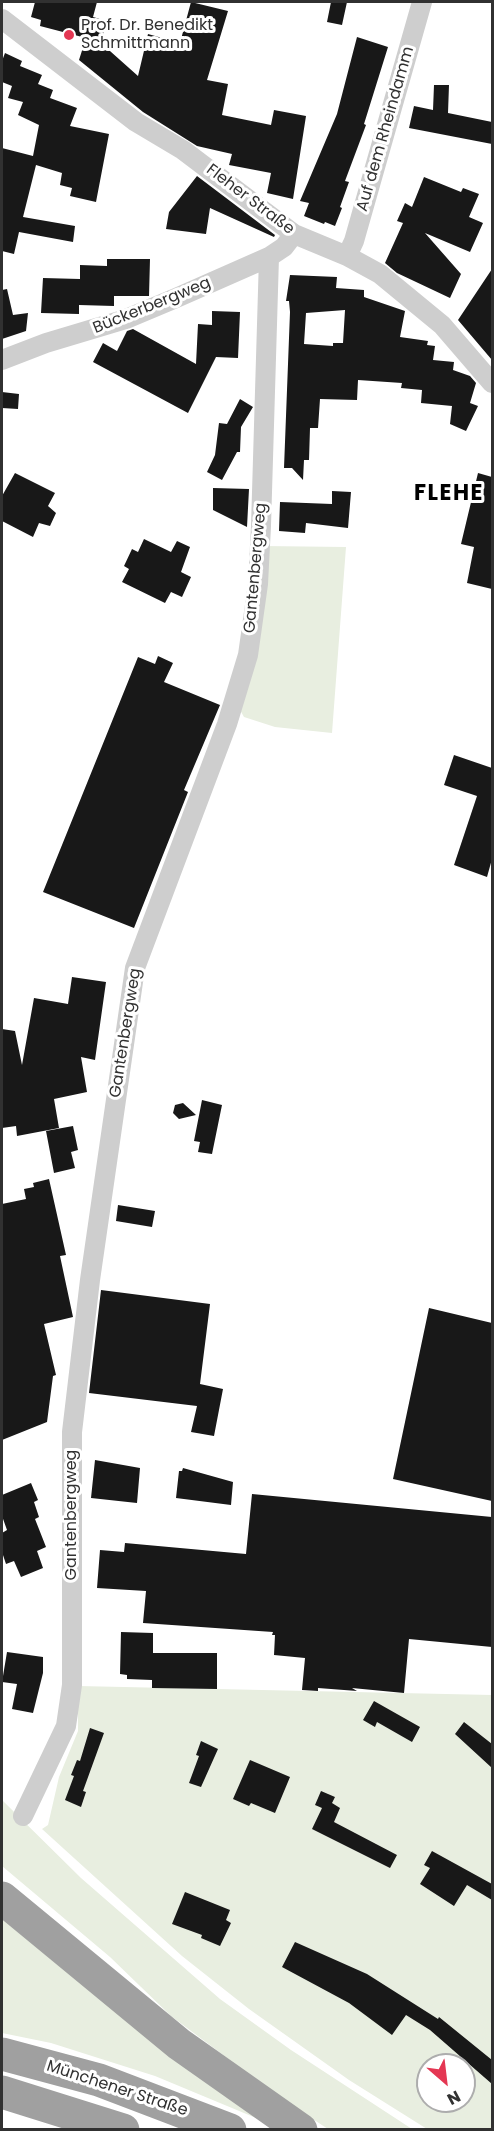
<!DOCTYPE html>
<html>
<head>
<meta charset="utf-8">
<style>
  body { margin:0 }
  #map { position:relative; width:494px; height:2131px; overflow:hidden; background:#fff; font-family:Poppins,sans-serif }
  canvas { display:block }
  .frame { position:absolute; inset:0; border:3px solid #313131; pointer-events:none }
  .north { position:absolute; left:416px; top:2053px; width:60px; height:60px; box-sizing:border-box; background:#fff; border:2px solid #adadad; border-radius:50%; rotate:152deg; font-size:16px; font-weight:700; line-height:24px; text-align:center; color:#313131 }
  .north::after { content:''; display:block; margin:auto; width:21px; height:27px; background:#e43753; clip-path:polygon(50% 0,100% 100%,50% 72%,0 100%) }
</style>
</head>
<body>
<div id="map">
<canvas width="494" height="2131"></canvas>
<div class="frame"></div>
<div class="north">N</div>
</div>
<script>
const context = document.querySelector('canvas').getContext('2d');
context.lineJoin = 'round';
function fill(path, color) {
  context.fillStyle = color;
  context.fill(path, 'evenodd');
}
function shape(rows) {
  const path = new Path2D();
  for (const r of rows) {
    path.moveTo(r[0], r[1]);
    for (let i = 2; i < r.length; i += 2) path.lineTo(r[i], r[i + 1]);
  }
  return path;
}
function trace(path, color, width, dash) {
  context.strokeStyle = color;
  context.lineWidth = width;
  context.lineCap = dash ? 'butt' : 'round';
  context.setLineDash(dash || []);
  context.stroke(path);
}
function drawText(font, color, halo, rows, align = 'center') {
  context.font = font + ' Poppins,sans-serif';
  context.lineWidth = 6;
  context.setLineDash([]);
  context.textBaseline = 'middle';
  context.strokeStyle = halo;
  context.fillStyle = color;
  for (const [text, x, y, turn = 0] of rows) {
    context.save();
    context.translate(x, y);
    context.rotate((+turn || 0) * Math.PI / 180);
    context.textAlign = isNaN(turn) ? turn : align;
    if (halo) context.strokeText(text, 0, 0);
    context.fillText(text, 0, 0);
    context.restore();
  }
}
fill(shape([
  [263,546,346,547,332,733,275,727,244,717,240,710],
  [78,1686,492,1695,492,2129,427,2129,349,2080,249,2009,182,1956,42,1829,48,1825,59,1777,78,1731],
  [428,2065,464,2065,464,2101,428,2101],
  [2,1800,81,1878,220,1999,291,2050,412,2129,328,2129,282,2099,171,2016,110,1957,2,1866],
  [2,1918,256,2118,155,2076,51,2043,2,2033]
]), '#e8eee0');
fill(shape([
  [35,2,97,2,93,17,107,21,101,43,138,76,148,34,180,43,191,2,228,11,207,80,228,84,222,115,271,125,274,110,306,116,293,199,267,193,271,173,229,165,232,154,197,146,143,112,79,60,86,38,40,26,41,20,31,17],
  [331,2,347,2,342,25,327,22],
  [357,37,388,47,364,124,366,125,345,181,349,182,340,207,342,208,335,226,325,222,324,224,304,216,309,203,300,201,337,114],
  [5,53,22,61,20,66,42,75,38,84,53,90,50,98,77,108,70,126,109,134,96,202,70,196,72,188,60,185,62,173,36,165,23,217,75,226,73,242,19,232,14,254,2,251,2,148,33,156,39,125,18,115,23,102,8,98,12,86,2,82,2,61],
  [434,85,449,85,448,113,492,122,492,144,409,128,414,106,433,110],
  [197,176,275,235,274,237,210,208,206,234,166,229,169,212],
  [424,177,461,192,463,188,479,194,469,217,483,223,470,252,425,233,461,274,450,298,397,273,385,263,403,223,397,221,405,203,412,207],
  [107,259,150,259,149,296,114,296,114,306,79,305,79,314,41,313,43,278,80,279,80,265,107,266],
  [492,269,492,360,458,320],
  [290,275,337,277,336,288,364,290,364,297,405,311,400,337,428,341,427,345,435,346,433,360,454,362,453,370,470,376,476,383,470,403,478,406,466,431,450,424,452,406,421,403,422,390,401,388,402,383,358,380,357,400,320,399,318,428,310,428,309,460,304,460,303,480,292,468,284,468,290,312,289,301,286,301],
  [345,310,343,343,333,343,333,346,304,344,306,313],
  [7,289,13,315,28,313,26,331,2,339,2,290],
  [212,311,240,312,238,358,216,357,188,413,93,362,103,343,117,351,127,331,133,329,196,364,198,324,212,325],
  [2,392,19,394,18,409,2,408],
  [240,399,253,407,241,427,240,452,237,452,222,480,207,472,215,455,219,423,227,424],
  [15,473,55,493,48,506,56,513,50,526,39,523,33,537,2,521,2,496],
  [478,473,492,477,492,589,467,583,474,547,461,544],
  [213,488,249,489,247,527,213,510],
  [332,491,351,492,348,528,306,523,305,533,279,531,280,502,332,504],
  [144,539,171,552,177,541,190,547,181,572,191,577,182,597,171,592,165,603,122,582,129,569,124,566,132,549,138,552],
  [158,656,173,663,164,682,220,705,184,790,188,792,134,928,43,892,138,657,155,664],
  [454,755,492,768,492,859,487,877,454,865,477,796,444,785],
  [72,977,106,982,95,1060,81,1057,87,1092,54,1099,59,1128,17,1136,16,1126,2,1128,2,1029,15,1031,22,1065,34,998,68,1004],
  [202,1100,222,1105,212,1154,198,1152,200,1142,194,1141],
  [183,1103,196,1115,179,1119,173,1113,175,1105],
  [73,1126,78,1150,71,1152,75,1168,54,1173,46,1131],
  [49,1179,66,1255,60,1256,73,1317,44,1324,56,1375,53,1376,47,1422,2,1440,2,1204,26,1199,24,1189,34,1187,33,1183],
  [118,1205,155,1211,152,1227,116,1221],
  [101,1290,210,1304,200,1384,223,1389,214,1436,191,1432,197,1406,89,1393],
  [429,1308,492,1323,492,1501,393,1479],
  [95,1460,140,1468,137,1503,91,1498],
  [183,1468,233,1482,231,1505,176,1498,179,1471,182,1471],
  [31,1483,38,1500,34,1502,39,1517,35,1519,46,1547,37,1551,43,1568,21,1577,14,1561,6,1564,2,1552,2,1533,7,1530,2,1516,2,1495],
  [252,1494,492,1517,492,1647,409,1639,404,1693,352,1688,357,1691,318,1688,318,1691,302,1690,305,1658,274,1655,275,1635,272,1635,273,1632,143,1623,146,1591,97,1588,100,1550,124,1552,125,1543,246,1554],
  [121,1632,153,1633,153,1653,217,1653,217,1689,152,1688,152,1680,127,1679,127,1675,120,1674],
  [7,1652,43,1657,43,1673,33,1713,12,1709,17,1684,2,1682],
  [374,1701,420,1727,412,1742,377,1722,375,1727,363,1720],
  [464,1722,492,1744,492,1768,455,1734],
  [90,1728,104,1733,83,1791,86,1792,81,1807,65,1800,74,1776,71,1775,77,1760,80,1761],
  [201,1741,218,1749,201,1787,189,1783,199,1756,196,1755],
  [250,1760,290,1777,275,1813,251,1803,249,1806,233,1799],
  [321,1791,335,1797,332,1803,340,1808,334,1822,397,1855,390,1868,312,1829,322,1808,315,1805],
  [432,1851,492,1884,492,1900,467,1885,454,1906,420,1884,430,1868,424,1865],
  [185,1892,230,1910,226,1920,231,1923,220,1946,201,1938,202,1935,172,1924],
  [295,1942,367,1974,438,2019,439,2017,492,2060,492,2084,430,2030,406,2015,392,2035,349,2003,282,1967]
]), '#181818');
trace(shape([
  [2,19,136,122,183,150,294,234,347,256,380,274,442,325,492,383],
  [347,256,354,241,422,2],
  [2,360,46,343,126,319,176,298,269,257,284,247,294,234],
  [23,1816,66,1726,72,1685,72,1432,90,1280,135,968,227,724,248,655,258,584,261,526,269,257]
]), '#cecece', 20);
trace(shape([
  [2,1898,179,2044,301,2130],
  [2,2054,99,2080,230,2130],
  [2,2092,123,2130]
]), '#a0a0a0', 33);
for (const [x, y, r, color] of [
  [69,35,6,"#e43753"]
]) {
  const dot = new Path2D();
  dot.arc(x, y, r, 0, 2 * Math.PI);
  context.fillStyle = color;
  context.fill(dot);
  trace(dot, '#fff', 2);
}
drawText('16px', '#313131', '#fff', [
  ["Prof. Dr. Benedikt",81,26],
  ["Schmittmann",81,44]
], 'left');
drawText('16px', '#313131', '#fff', [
  ["Auf dem Rheindamm",386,129,-74],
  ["Fleher Straße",250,200,37],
  ["Bückerbergweg",152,306,-22],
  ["Gantenbergweg",256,568,-85],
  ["Gantenbergweg",126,1033,-81],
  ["Gantenbergweg",72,1515,-90],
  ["Münchener Straße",117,2089,18]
]);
context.letterSpacing = '1.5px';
drawText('bold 22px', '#000', '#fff', [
  ["FLEHE",449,494]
]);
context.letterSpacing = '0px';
</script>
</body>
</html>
